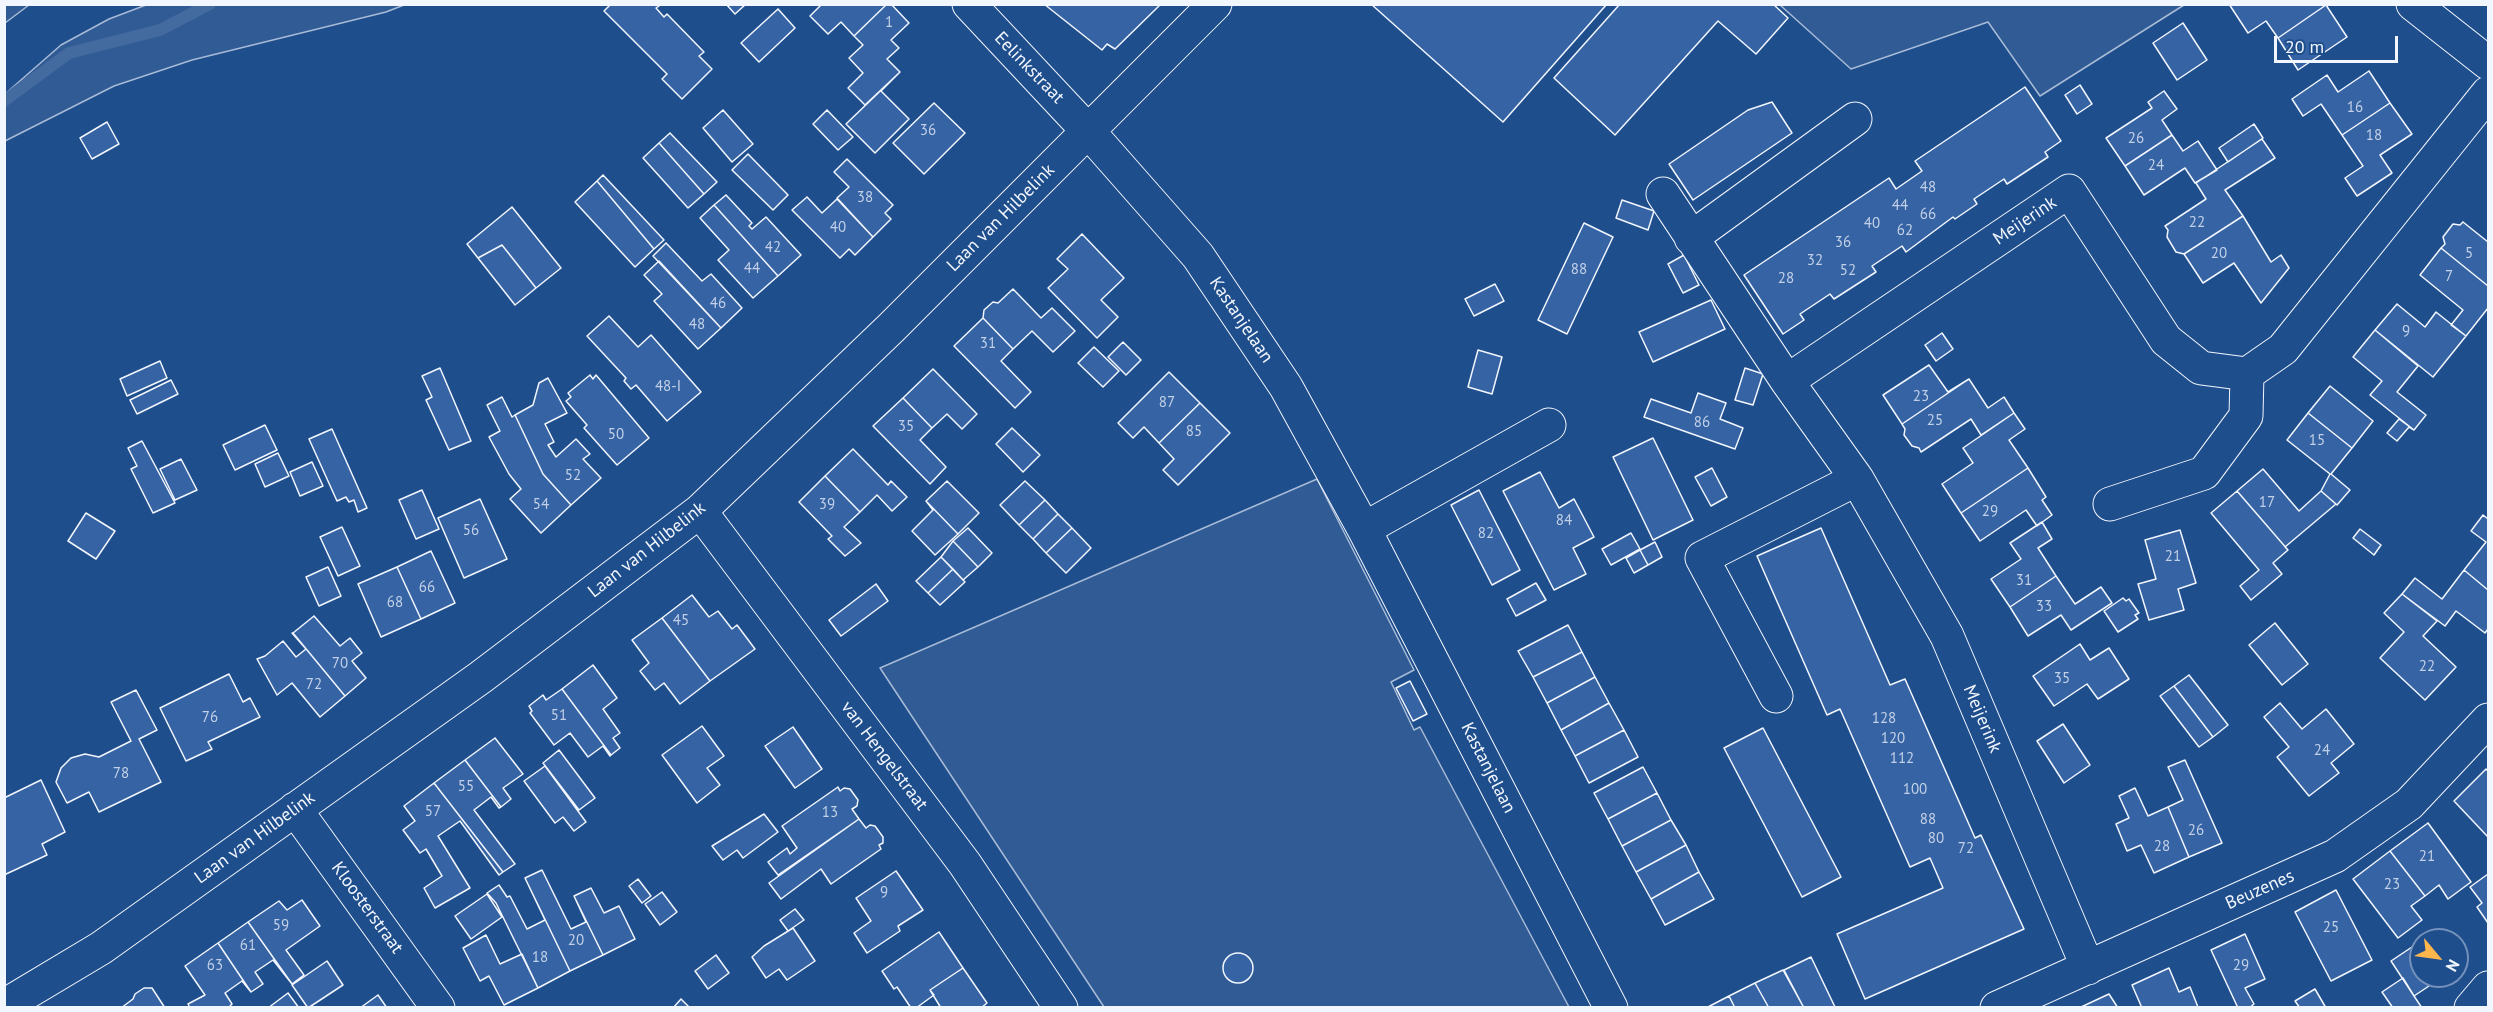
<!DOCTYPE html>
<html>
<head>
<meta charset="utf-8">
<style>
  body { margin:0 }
  #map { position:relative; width:2493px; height:1012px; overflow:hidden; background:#1f4e8c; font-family:"PT Sans",sans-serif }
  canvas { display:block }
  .frame { position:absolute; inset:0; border:6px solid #f2f6ff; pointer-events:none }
  .north { position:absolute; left:2409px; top:928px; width:60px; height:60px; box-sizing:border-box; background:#1f4e8c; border:2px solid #7391ba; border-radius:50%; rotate:119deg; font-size:16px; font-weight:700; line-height:24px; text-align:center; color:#f2f6ff }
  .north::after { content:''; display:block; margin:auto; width:21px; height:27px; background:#ffb74d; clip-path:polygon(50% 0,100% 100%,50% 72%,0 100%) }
  .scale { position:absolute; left:2274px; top:36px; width:124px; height:27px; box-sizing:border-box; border:3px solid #f2f6ff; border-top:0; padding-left:8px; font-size:18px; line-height:21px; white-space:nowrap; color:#f2f6ff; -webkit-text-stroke:4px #1f4e8c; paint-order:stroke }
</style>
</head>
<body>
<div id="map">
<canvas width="2493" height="1012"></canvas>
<div class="frame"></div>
<div class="north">N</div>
<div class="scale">20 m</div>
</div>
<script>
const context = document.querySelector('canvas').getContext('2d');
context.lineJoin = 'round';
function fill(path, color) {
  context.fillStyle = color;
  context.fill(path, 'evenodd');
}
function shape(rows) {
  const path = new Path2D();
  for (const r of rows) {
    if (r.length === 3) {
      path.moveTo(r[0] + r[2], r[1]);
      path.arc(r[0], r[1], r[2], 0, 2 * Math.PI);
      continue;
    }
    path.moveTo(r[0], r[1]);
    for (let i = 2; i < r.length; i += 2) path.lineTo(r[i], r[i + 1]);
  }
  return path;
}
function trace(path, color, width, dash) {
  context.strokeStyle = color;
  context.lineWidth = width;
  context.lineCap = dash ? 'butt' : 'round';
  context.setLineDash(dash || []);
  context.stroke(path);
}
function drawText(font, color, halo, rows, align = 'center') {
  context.font = font + ' "PT Sans",sans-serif';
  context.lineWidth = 4.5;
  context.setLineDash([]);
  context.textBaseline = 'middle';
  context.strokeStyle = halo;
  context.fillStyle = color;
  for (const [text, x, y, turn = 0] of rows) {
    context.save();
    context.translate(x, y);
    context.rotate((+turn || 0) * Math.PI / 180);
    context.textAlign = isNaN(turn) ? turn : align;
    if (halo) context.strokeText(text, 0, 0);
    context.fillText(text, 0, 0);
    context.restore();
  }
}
const built = shape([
  [5,4,29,4,29,5,5,23,5,4],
  [146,5,146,4,404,5,386,12,192,60,114,86,5,141,5,94,61,45,109,19,146,5],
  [1780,5,2184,5,2040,96,1988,22,1851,69,1780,5],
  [1317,479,1414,670,1391,682,1414,730,1420,727,1569,1007,1104,1007,880,668,1317,479]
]);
fill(built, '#305b95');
trace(built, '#a8bbd7', 1.5);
trace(shape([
  [4,101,69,53,160,30,210,4]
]), '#446ba0', 12);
const building = shape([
  [611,4,658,4,659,6,656,8,664,17,667,14,704,52,699,56,712,69,682,99,662,79,667,74,604,11,611,4],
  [726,4,746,4,735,14,726,4],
  [822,4,887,4,854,36,841,22,828,34,810,16,822,4],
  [887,4,891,4,909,23,891,40,899,48,887,59,900,72,865,105,848,88,863,73,849,58,863,45,854,36,887,4],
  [1044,4,1161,4,1115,49,1107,44,1102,50,1044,4],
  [1371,4,1607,4,1503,122,1371,4],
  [1620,4,1773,4,1788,18,1756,54,1718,21,1615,135,1554,78,1620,4],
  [2229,4,2325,4,2326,5,2278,38,2266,21,2248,33,2229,4],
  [2326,5,2347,37,2298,70,2278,38,2326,5],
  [778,9,795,28,759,62,741,43,778,9],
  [2183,23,2207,60,2177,80,2153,43,2183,23],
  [2369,71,2390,103,2342,135,2321,104,2303,116,2292,99,2327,75,2338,92,2369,71],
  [900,72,881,91,909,119,875,153,846,124,900,72],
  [2080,85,2092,104,2077,114,2065,95,2080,85],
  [2025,87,2061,141,2045,152,2048,157,2007,184,2004,179,1974,199,1977,204,1955,219,1953,217,1906,252,1902,246,1872,266,1876,272,1834,299,1830,294,1800,314,1804,320,1783,334,1744,275,1889,178,1896,189,1922,171,1915,161,2025,87],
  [2164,91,2177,109,2162,120,2172,135,2125,166,2106,138,2152,108,2148,102,2164,91],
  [1772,102,1792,133,1693,200,1669,164,1748,110,1772,102],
  [934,103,965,133,924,174,893,143,934,103],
  [2390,103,2412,134,2380,155,2392,173,2357,196,2345,178,2363,166,2342,135,2390,103],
  [723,110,753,144,732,162,703,128,723,110],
  [827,110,853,137,838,150,813,124,827,110],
  [107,122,119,144,92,159,80,138,107,122],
  [2254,124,2263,138,2228,162,2219,148,2254,124],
  [670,133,717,182,704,194,659,143,670,133],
  [2172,135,2183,151,2198,141,2217,170,2195,183,2185,168,2144,195,2125,166,2172,135],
  [2262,139,2275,158,2225,190,2243,216,2184,254,2176,252,2167,237,2168,230,2165,226,2206,199,2196,183,2262,139],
  [659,143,704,194,688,208,643,158,659,143],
  [748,154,788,195,773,210,732,170,748,154],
  [847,159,893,205,885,213,891,219,873,237,837,198,849,187,834,172,847,159],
  [603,175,664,240,654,249,597,181,603,175],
  [597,181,654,249,635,267,575,202,597,181],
  [726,195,752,223,749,226,752,229,766,217,801,255,778,276,714,205,726,195],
  [807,197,822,213,837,199,873,237,855,255,849,249,840,258,792,210,807,197],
  [1622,200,1654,211,1648,230,1616,218,1622,200],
  [714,205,778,276,753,298,718,260,729,250,700,218,714,205],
  [512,207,561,268,536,288,502,245,478,258,467,244,512,207],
  [2243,216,2271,262,2281,255,2289,268,2261,303,2234,263,2203,283,2184,254,2243,216],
  [2463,222,2488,242,2488,286,2441,248,2445,244,2443,237,2453,224,2460,225,2463,222],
  [1584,223,1613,237,1567,334,1538,320,1584,223],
  [1082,234,1124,278,1101,300,1118,317,1097,338,1048,288,1068,269,1057,259,1082,234],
  [666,243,702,281,711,274,742,308,721,328,653,256,666,243],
  [502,245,536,288,515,305,478,258,502,245],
  [2441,248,2488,286,2488,308,2466,336,2451,325,2463,310,2420,275,2441,248],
  [1684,255,1699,285,1683,293,1668,264,1684,255],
  [659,261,721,328,698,349,654,301,662,294,644,275,659,261],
  [1495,284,1504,301,1474,316,1465,299,1495,284],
  [1013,289,1041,318,1052,308,1075,331,1053,352,1032,331,1013,349,983,318,984,310,993,302,998,303,1013,289],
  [1711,300,1725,329,1653,362,1639,332,1711,300],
  [2397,304,2425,327,2436,312,2466,336,2433,377,2375,330,2397,304],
  [609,316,638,347,651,335,701,392,667,421,636,385,631,389,624,381,626,378,587,336,609,316],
  [983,318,1013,349,1001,361,1031,392,1015,408,954,346,983,318],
  [2375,330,2418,366,2397,392,2426,415,2414,430,2370,395,2382,381,2353,357,2375,330],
  [1942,333,1953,349,1936,361,1925,345,1942,333],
  [1123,342,1141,360,1126,375,1108,357,1123,342],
  [1094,347,1119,371,1103,387,1078,363,1094,347],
  [1478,350,1502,357,1492,394,1468,387,1478,350],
  [160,361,167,378,127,396,120,379,160,361],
  [1929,365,1948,392,1969,379,1902,424,1883,395,1929,365],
  [440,368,471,441,449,450,426,400,432,397,422,376,440,368],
  [1745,368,1763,374,1753,405,1735,400,1745,368],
  [933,369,977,414,962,429,947,414,932,428,903,398,933,369],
  [1169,372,1200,403,1159,443,1144,427,1133,438,1118,423,1169,372],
  [590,375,593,379,596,375,649,438,617,465,584,428,587,425,566,401,571,397,568,393,590,375],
  [548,378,567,413,545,424,554,442,548,445,556,457,576,439,590,454,583,459,601,478,571,505,543,474,515,415,533,405,539,383,548,378],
  [1969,379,1988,408,2004,397,2014,413,1981,435,1971,419,1921,452,1919,448,1912,446,1904,435,1905,429,1902,424,1969,379],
  [171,380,178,394,137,414,130,400,171,380],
  [2330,386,2373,421,2352,448,2308,413,2330,386],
  [1698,393,1726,403,1720,419,1743,428,1735,449,1644,417,1651,399,1691,413,1698,393],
  [502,397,512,417,515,415,543,474,571,505,541,533,510,499,521,489,509,474,489,437,500,431,487,405,502,397],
  [903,398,932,428,920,440,946,467,930,484,873,426,903,398],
  [1200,403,1230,433,1178,485,1163,470,1174,459,1159,443,1200,403],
  [2014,413,2025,429,2009,440,2028,468,1961,513,1942,484,1973,463,1963,448,2014,413],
  [2308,413,2352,448,2331,474,2350,490,2337,505,2321,491,2330,474,2287,440,2308,413],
  [2399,419,2414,430,2409,427,2397,441,2387,433,2399,419],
  [265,425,277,450,235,470,223,445,265,425],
  [1012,428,1040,455,1023,472,996,444,1012,428],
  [332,429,367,508,358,512,354,500,349,502,346,497,337,501,309,439,332,429],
  [1653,438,1693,520,1653,540,1613,457,1653,438],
  [142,441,175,503,153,513,131,469,137,466,128,448,142,441],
  [853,449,888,485,891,481,907,497,892,511,877,495,860,512,825,476,853,449],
  [278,453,289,476,265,487,255,464,278,453],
  [181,459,197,490,175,500,160,469,181,459],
  [312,462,323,486,300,496,290,472,312,462],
  [1712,468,1727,497,1711,506,1695,477,1712,468],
  [2028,468,2046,497,2042,500,2052,515,2037,526,2026,510,1980,541,1961,513,2028,468],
  [2263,469,2299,511,2321,491,2336,504,2285,547,2288,550,2237,491,2263,469],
  [1540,472,1559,508,1574,499,1594,537,1573,548,1586,574,1554,590,1503,491,1540,472],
  [825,476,860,512,844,527,861,543,845,556,828,539,832,536,799,502,825,476],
  [947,481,979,513,958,534,926,501,947,481],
  [1025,481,1045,500,1019,525,1000,505,1025,481],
  [422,490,439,529,416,539,399,500,422,490],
  [1479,490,1520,570,1492,585,1451,505,1479,490],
  [2237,491,2288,550,2273,563,2282,574,2251,600,2240,586,2259,570,2211,513,2237,491],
  [480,499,507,559,464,578,438,518,480,499],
  [1045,500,1058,514,1033,539,1019,525,1045,500],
  [926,501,958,534,935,555,912,531,933,510,926,501],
  [86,513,115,531,96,559,68,541,86,513],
  [1058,514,1072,528,1046,553,1033,539,1058,514],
  [2483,515,2488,519,2488,590,2464,570,2486,542,2471,531,2483,515],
  [2042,522,2052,539,2038,548,2056,576,2010,607,1991,579,2021,559,2010,543,2042,522],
  [342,527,360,566,338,576,320,537,342,527],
  [968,528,992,553,978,567,953,541,968,528],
  [1072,528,1091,548,1066,573,1046,553,1072,528],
  [1821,528,1890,685,1905,679,1975,838,1981,835,2024,929,1865,999,1837,934,1943,888,1930,858,1910,867,1840,709,1827,715,1757,556,1821,528],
  [2360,529,2381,545,2374,555,2353,538,2360,529],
  [2180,530,2196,583,2178,589,2184,610,2149,620,2138,584,2156,579,2145,540,2180,530],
  [1631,533,1640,549,1611,565,1602,549,1631,533],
  [953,541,978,567,963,580,941,557,953,541],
  [1655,542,1662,557,1648,565,1640,550,1655,542],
  [1640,550,1648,565,1634,573,1626,558,1640,550],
  [431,551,455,603,421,619,397,567,431,551],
  [941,557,953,569,928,593,916,581,941,557],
  [328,567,341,596,319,606,306,577,328,567],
  [397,567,421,619,381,637,358,584,397,567],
  [953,569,965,582,940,605,928,593,953,569],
  [2464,570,2488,590,2488,629,2485,633,2456,611,2445,626,2402,594,2415,578,2442,599,2464,570],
  [2056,576,2075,604,2101,587,2112,603,2071,630,2061,615,2028,636,2010,607,2056,576],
  [1536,583,1546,600,1516,616,1507,599,1536,583],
  [876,584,888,601,841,636,829,620,876,584],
  [2402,594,2437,621,2423,636,2456,667,2425,700,2380,658,2404,632,2384,613,2402,594],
  [692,595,709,617,718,611,732,629,737,625,755,649,710,681,662,618,692,595],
  [2123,598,2126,601,2129,599,2139,613,2135,615,2138,619,2118,632,2104,611,2123,598],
  [314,616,340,646,350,638,362,653,352,661,366,678,345,696,293,633,314,616],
  [662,618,710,681,680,704,664,683,655,690,640,671,649,663,632,640,662,618],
  [2275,623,2308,664,2282,685,2249,645,2275,623],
  [1568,625,1582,652,1533,677,1518,651,1568,625],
  [292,633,293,633,345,696,320,717,292,683,277,695,257,659,265,656,283,641,296,657,306,649,292,633],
  [2080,644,2090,660,2109,648,2129,679,2098,699,2087,684,2054,706,2033,676,2080,644],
  [1582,652,1595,677,1547,703,1533,677,1582,652],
  [593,665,617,698,603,709,620,733,613,738,620,748,611,755,562,689,593,665],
  [229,674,243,702,250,698,260,717,208,742,212,749,186,761,160,708,229,674],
  [2189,675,2228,725,2213,737,2174,686,2189,675],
  [1595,677,1609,703,1561,730,1547,703,1595,677],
  [1410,681,1427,714,1413,721,1396,688,1410,681],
  [2174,686,2213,737,2199,747,2160,696,2174,686],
  [562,689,611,755,610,756,603,746,588,757,570,733,554,745,530,713,532,711,529,706,543,695,546,700,562,689],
  [136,690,157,730,139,739,161,782,99,812,89,792,67,803,56,782,61,768,71,758,85,754,99,757,131,741,111,702,136,690],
  [1609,703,1624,730,1575,756,1561,730,1609,703],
  [2280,703,2302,729,2326,709,2354,744,2331,763,2339,773,2309,796,2277,757,2289,747,2264,717,2280,703],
  [2063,724,2090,765,2064,783,2037,741,2063,724],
  [702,726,724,756,707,768,720,785,697,803,662,755,702,726],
  [793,727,822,769,795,788,765,746,793,727],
  [1763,728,1841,877,1802,897,1724,748,1763,728],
  [1624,730,1638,757,1589,783,1575,756,1624,730],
  [495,738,523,774,503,788,511,799,501,807,465,760,495,738],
  [559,750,595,798,579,810,543,763,559,750],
  [465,760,501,807,499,808,491,797,474,810,515,864,503,872,434,783,465,760],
  [2185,760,2222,843,2189,857,2168,807,2183,800,2168,767,2185,760],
  [545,766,586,822,574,831,563,817,555,823,524,781,545,766],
  [1643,767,1657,793,1608,819,1594,793,1643,767],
  [2486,769,2488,771,2488,837,2454,801,2486,769],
  [41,780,65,832,42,844,47,855,4,875,4,798,41,780],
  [434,783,503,872,499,875,460,821,438,836,470,888,435,908,424,888,442,876,426,849,420,853,403,830,415,821,404,806,434,783],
  [838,787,840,791,844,788,850,789,858,800,857,806,852,809,859,819,778,875,768,862,787,848,790,854,797,848,782,826,838,787],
  [2135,788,2148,816,2168,807,2189,857,2154,873,2141,845,2127,851,2116,824,2129,818,2119,796,2135,788],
  [1657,793,1671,820,1622,846,1608,819,1657,793],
  [764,814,778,832,743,858,737,850,723,860,712,846,764,814],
  [859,819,866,828,870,825,875,826,883,837,883,843,879,845,881,849,831,884,821,869,781,899,769,883,859,819],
  [1671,820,1686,845,1636,872,1622,846,1671,820],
  [2428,823,2471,882,2448,899,2439,885,2425,896,2390,851,2428,823],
  [1686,845,1699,872,1651,899,1636,872,1686,845],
  [2390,851,2425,896,2411,906,2422,920,2398,938,2353,879,2390,851],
  [542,870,571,929,586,922,574,896,603,955,570,971,525,878,542,870],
  [896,871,923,910,898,926,900,931,867,953,854,933,871,921,856,898,896,871],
  [1699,872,1714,899,1665,925,1651,899,1699,872],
  [2488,874,2488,923,2477,907,2482,903,2470,887,2488,874],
  [525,878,570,971,538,988,496,903,487,893,499,885,507,897,510,896,527,929,545,920,525,878],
  [638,879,651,896,642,903,629,886,638,879],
  [591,888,604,913,619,906,635,939,603,955,574,896,591,888],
  [2336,890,2372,960,2331,981,2295,912,2336,890],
  [662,892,677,912,660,925,645,904,662,892],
  [487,894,502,917,471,939,455,916,487,894],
  [302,900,320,926,286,950,304,975,292,984,248,922,279,901,287,910,302,900],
  [795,909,804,920,788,931,780,920,795,909],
  [248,922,292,984,273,960,255,972,263,984,251,992,218,943,248,922],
  [793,928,815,961,787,980,779,969,766,978,752,957,764,946,793,928],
  [939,932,963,968,930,990,934,995,916,1008,911,1008,897,987,894,989,882,971,939,932],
  [2245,934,2265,979,2245,988,2254,1004,2249,1008,2238,1008,2211,950,2245,934],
  [486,935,500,964,522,954,538,988,504,1005,489,976,480,981,463,948,486,935],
  [218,943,251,992,242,981,225,993,232,1004,228,1008,190,1008,188,1004,205,995,185,966,218,943],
  [2412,947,2421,961,2421,976,2431,976,2435,982,2414,996,2391,961,2412,947],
  [1238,968,15],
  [716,955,729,973,708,989,695,971,716,955],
  [1811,957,1835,1007,1835,1008,1804,1008,1784,970,1811,957],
  [327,961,343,985,308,1008,292,985,327,961],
  [963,968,987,1003,981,1008,941,1008,930,990,963,968],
  [2169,968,2179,992,2190,987,2198,1007,2142,1008,2132,985,2169,968],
  [1783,970,1804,1008,1769,1008,1755,983,1783,970],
  [2403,978,2414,996,2422,1008,2393,1008,2382,992,2403,978],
  [1755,983,1769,1008,1735,1008,1729,996,1755,983],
  [144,988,152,988,165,1008,121,1008,133,999,135,994,144,988],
  [2315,989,2326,1008,2300,1008,2295,1001,2315,989],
  [288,993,299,1008,268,1008,288,993],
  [2109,994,2118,1008,2079,1008,2109,994],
  [378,995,387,1008,360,1008,378,995],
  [1729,996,1735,1008,1706,1008,1729,996],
  [681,999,690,1008,673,1008,681,999]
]);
fill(building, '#3563a3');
trace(building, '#f2f6ff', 1.5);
const minor = shape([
  [969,4,1088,131,1198,256,1286,387,1364,529,1611,1008],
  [2413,4,2488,63],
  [1663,194,1787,381],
  [1691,238,1855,119],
  [2110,504,2204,473,2246,416,2247,374],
  [700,511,965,864,1061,1008],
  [1364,529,1549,425],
  [1776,696,1702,558,1857,479],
  [295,809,438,1008],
  [2088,968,1947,636,1857,479,1787,381,2069,191,2166,340,2201,368,2247,374,2283,349,2488,93],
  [4,1006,101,948,481,677,700,511,891,328,1215,4],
  [1997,1008,2335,856,2409,804,2488,720],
  [2471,1008,2488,988]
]);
trace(minor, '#f2f6ff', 35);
trace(minor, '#1f4e8c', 33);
drawText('15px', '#c3d1e8', null, [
  ["1",889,23],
  ["16",2355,108],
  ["36",928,131],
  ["18",2374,136],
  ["26",2136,139],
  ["24",2156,166],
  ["48",1928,188],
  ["38",865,198],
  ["44",1900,206],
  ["66",1928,215],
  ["22",2197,223],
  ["40",1872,224],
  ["40",838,228],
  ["62",1905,231],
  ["36",1843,243],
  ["42",773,248],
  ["20",2219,254],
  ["5",2469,254],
  ["32",1815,261],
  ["44",752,269],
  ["88",1579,270],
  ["52",1848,271],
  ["7",2449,277],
  ["28",1786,279],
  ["46",718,304],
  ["48",697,325],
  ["9",2406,332],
  ["31",988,344],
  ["48-I",668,387],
  ["23",1921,397],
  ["87",1167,403],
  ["25",1935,421],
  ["86",1702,423],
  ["35",906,427],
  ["85",1194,432],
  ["50",616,435],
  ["15",2317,441],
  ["52",573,476],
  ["17",2267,503],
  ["54",541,505],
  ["39",827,505],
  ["29",1990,512],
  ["84",1564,521],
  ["56",471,531],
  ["82",1486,534],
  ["21",2173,557],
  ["31",2024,581],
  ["66",427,588],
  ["68",395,603],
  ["33",2044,607],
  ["45",681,621],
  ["70",340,664],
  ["22",2427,667],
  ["35",2062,679],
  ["72",314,685],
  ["51",559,716],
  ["76",210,718],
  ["128",1884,719],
  ["120",1893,739],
  ["24",2322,751],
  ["112",1902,759],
  ["78",121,774],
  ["55",466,787],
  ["100",1915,790],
  ["57",433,812],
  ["13",830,813],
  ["88",1928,820],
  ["26",2196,831],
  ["80",1936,839],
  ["28",2162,847],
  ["72",1966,849],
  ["21",2427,857],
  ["23",2392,885],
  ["9",884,893],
  ["59",281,926],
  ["25",2331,928],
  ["20",576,941],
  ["61",248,946],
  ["18",540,958],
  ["63",215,966],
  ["29",2241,966]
]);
drawText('18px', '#f2f6ff', '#1f4e8c', [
  ["Eelinkstraat",1029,68,46],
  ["Laan van Hilbelink",1001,218,-45],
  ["Meijerink",2025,221,-34],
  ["Kastanjelaan",1241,320,56],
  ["Laan van Hilbelink",647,550,-38],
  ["Meijerink",1982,719,67],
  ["van Hengelstraat",884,756,53],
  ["Kastanjelaan",1488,768,63],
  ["Laan van Hilbelink",255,838,-36],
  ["Beuzenes",2260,890,-24],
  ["Kloosterstraat",367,908,54]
]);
</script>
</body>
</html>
